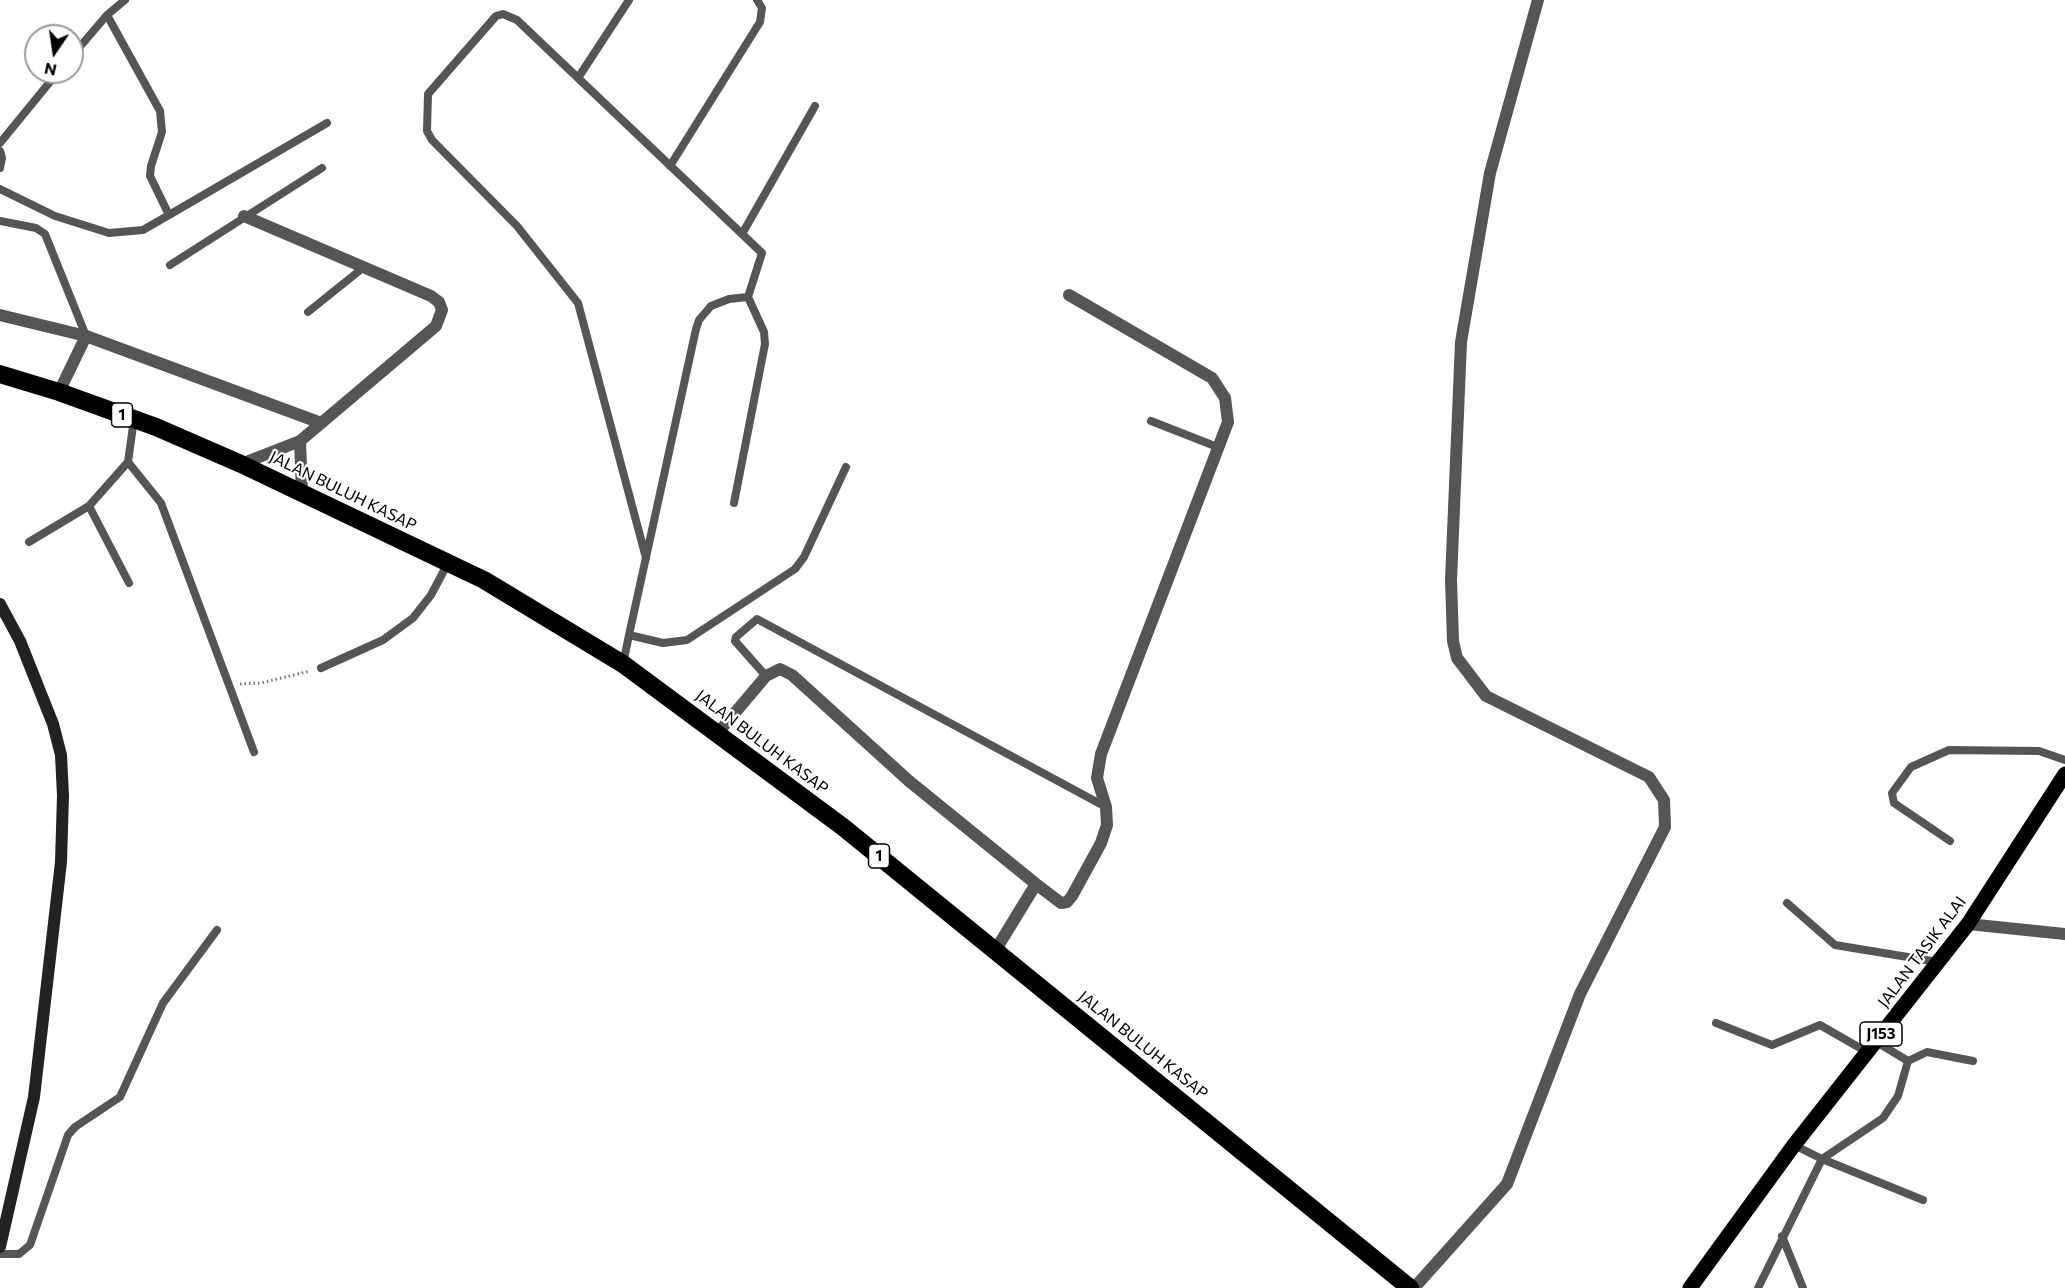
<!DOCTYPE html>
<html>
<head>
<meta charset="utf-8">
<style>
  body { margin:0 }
  #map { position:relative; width:2065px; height:1288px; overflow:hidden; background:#fff; font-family:Commissioner,sans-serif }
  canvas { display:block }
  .north { position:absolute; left:24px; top:24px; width:60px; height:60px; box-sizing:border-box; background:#fff; border:2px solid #999; border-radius:50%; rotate:193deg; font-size:16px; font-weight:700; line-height:24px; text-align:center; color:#000 }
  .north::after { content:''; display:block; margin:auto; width:21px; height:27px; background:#000; clip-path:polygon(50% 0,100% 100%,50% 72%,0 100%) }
</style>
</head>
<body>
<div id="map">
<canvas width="2065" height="1288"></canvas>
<div class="north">N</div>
</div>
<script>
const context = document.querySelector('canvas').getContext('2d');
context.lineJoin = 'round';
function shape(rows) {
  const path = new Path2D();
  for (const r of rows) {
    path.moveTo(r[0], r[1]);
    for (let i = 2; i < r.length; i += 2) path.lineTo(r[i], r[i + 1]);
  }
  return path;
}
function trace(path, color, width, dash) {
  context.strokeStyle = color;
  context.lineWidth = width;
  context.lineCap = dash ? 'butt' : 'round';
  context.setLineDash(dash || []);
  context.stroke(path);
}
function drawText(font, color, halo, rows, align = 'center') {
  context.font = font + ' Commissioner,sans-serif';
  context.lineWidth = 4.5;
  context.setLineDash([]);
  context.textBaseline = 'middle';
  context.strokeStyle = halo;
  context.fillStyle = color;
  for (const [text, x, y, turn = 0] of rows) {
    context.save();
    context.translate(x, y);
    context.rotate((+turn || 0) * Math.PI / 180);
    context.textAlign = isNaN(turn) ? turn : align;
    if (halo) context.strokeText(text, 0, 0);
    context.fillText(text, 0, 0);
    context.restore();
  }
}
trace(shape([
  [240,684,261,683,310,671]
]), '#777', 3, [1.5, 3]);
trace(shape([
  [107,15,160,111,162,132,151,166,150,176,169,215,327,123],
  [72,56,107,15,125,0],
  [578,78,629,0],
  [0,143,58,72],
  [0,151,2,158,0,168],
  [670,166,760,22,762,8,757,0],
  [0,189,55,216,109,233,143,230,169,215],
  [0,221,36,228,45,234,86,336],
  [742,234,815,106],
  [170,265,322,168],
  [308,312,364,267],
  [134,419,128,462,161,503,254,752],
  [1151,421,1220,448],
  [128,462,89,506,129,583],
  [734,503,765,344,764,332,748,297],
  [29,542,89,506],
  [629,635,663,643,687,640,795,569,804,557,846,467],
  [623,664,629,635,696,329,699,320,711,306,729,299,748,297,762,253,517,20,503,14,496,16,428,94,427,131,432,140,517,226,578,303,646,558],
  [321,668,383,640,413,618,431,595,448,563],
  [766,676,735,641,736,637,757,619,1106,807],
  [1950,841,1894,803,1892,793,1911,767,1949,750,2039,751,2065,760],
  [1787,903,1835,945,1938,962],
  [1716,1023,1772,1045,1820,1025,1867,1052],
  [1875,1041,1908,1061,1927,1052,1973,1061],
  [1822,1159,1883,1118,1898,1096,1908,1061],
  [1822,1159,1923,1200],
  [1782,1236,1803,1288],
  [0,1254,19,1254,30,1245,68,1135,75,1127,120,1097,163,1003,217,930],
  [1758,1288,1822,1159,1794,1145]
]), '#555', 8);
trace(shape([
  [0,315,86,336,321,423],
  [59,392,86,336],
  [300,441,302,493],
  [241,464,300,441,436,326,442,310,439,302,431,296,244,216],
  [717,734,766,676,780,669,792,675,909,781,1036,884,1061,903,1067,902,1072,896,1101,843,1107,825,1106,807,1097,778,1101,754,1228,422,1225,398,1212,378,1069,295],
  [1968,924,2065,934],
  [995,951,1036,884],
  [1414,1288,1507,1184,1580,994,1665,827,1664,800,1649,777,1486,696,1457,658,1453,641,1451,580,1461,342,1490,173,1538,0]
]), '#555', 12);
trace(shape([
  [0,604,20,641,53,724,61,755,63,796,61,862,34,1097,0,1247]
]), '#222', 12);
trace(shape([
  [1690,1288,1794,1145,1968,924,2065,774]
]), '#000', 15);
trace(shape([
  [0,374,59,392,156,427,241,464,484,580,623,664,843,827,1410,1288]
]), '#000', 18);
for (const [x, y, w] of [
  [122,415,21],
  [879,856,21],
  [1881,1034,42]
]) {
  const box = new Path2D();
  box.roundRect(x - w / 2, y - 12, w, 24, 4.5);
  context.fillStyle = '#fff';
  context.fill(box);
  trace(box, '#000', 1.5);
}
drawText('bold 15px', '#000', null, [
  ["1",122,415],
  ["1",879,856],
  ["J153",1881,1034]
]);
drawText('16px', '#000', '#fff', [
  ["JALAN BULUH KASAP",343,491,26],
  ["JALAN BULUH KASAP",762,742,37],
  ["JALAN TASIK ALAI",1922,952,-53],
  ["JALAN BULUH KASAP",1143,1045,39]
]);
</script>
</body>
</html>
